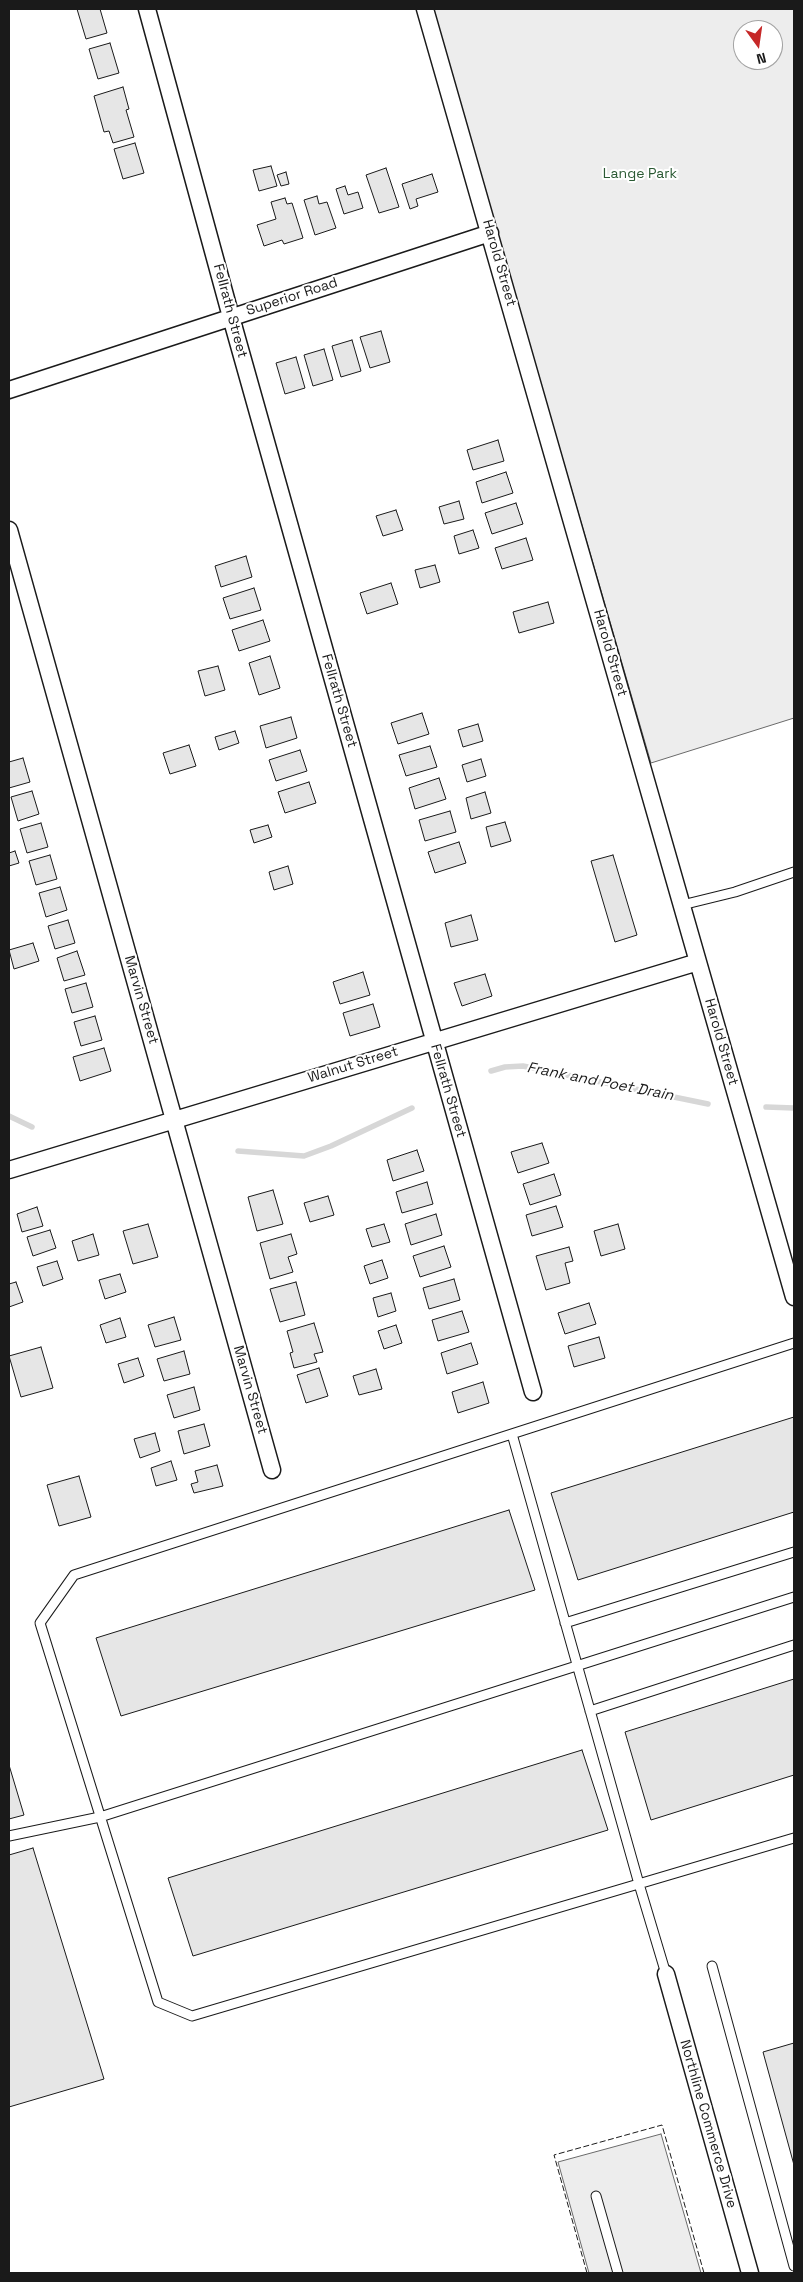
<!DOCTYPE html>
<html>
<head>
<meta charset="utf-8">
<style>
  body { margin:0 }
  #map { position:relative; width:803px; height:2282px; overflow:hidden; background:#fff; font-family:"Space Grotesk",sans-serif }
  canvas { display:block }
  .frame { position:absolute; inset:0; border:10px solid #1a1a1a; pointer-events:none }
  .north { position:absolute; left:733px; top:20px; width:50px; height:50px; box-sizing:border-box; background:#fff; border:1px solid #a3a3a3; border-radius:50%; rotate:166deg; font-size:14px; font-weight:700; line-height:20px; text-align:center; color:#1a1a1a }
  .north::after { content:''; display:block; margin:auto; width:18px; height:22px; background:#c62828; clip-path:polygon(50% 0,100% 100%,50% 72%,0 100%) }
</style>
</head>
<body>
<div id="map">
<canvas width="803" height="2282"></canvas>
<div class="frame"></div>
<div class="north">N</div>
</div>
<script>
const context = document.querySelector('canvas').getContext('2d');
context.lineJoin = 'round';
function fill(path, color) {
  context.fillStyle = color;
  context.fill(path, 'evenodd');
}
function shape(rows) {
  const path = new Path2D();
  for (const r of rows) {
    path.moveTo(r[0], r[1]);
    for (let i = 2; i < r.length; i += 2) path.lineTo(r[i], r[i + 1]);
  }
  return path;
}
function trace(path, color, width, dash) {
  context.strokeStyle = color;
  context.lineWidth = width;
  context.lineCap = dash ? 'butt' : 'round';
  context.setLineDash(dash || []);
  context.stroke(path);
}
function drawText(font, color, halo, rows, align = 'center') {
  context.font = font + ' "Space Grotesk",sans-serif';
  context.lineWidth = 4;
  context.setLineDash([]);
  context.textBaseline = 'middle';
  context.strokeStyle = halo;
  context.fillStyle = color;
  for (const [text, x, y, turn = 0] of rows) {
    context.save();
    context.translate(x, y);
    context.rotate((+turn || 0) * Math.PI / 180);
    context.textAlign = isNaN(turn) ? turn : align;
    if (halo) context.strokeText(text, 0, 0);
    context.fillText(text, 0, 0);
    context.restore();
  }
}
const built = shape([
  [432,9,794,9,794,718,651,763,432,9],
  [743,30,773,30,773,60,743,60,743,30],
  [661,2134,701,2273,589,2273,558,2162,661,2134]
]);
fill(built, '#ededed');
trace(built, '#6a6a6a', 1);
trace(shape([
  [491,1071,505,1067,523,1066,708,1104],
  [766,1107,794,1108],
  [9,1116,32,1127],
  [238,1151,304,1156,331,1146,412,1108]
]), '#d7d7d7', 5.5);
const building = shape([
  [77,9,100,9,107,33,86,39,77,9],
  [110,43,119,73,98,79,89,49,110,43],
  [123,87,129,109,126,110,134,137,113,143,109,131,104,132,94,96,123,87],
  [135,143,144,173,123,179,114,149,135,143],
  [271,166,277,186,259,191,253,170,271,166],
  [386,168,399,207,379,213,366,175,386,168],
  [286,172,289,184,281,186,277,175,286,172],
  [432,174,438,192,416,199,418,206,410,209,402,184,432,174],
  [345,186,348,195,358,192,363,208,344,214,336,189,345,186],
  [317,196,319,204,327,202,336,228,315,235,304,200,317,196],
  [285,198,287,204,292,203,303,238,284,244,282,240,264,246,257,225,276,219,271,202,285,198],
  [381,331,390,362,370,368,360,337,381,331],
  [352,340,361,371,341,377,332,346,352,340],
  [324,349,333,380,313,386,304,355,324,349],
  [296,357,305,388,285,394,276,363,296,357],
  [498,440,504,461,473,470,467,450,498,440],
  [506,472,513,493,482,503,476,482,506,472],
  [459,501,464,519,444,524,439,507,459,501],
  [516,503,523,524,492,534,485,513,516,503],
  [396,510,403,530,383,536,376,516,396,510],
  [473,530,479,548,459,554,454,536,473,530],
  [526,538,533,560,502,569,495,548,526,538],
  [246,556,252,577,221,587,215,566,246,556],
  [435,565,440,582,420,588,415,570,435,565],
  [391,583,398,604,367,614,360,593,391,583],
  [254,588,261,610,230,619,223,598,254,588],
  [548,602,554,623,519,633,513,612,548,602],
  [263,620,270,641,239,651,232,630,263,620],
  [270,656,280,688,259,695,249,663,270,656],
  [218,666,225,690,205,696,198,671,218,666],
  [422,713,429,734,398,744,391,723,422,713],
  [291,717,297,738,266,748,260,726,291,717],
  [478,724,483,741,463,747,458,730,478,724],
  [235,731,239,743,219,750,215,737,235,731],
  [189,745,196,766,170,774,163,753,189,745],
  [430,746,437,767,406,776,399,755,430,746],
  [300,750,307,771,276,781,269,760,300,750],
  [23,758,30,782,9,788,9,762,23,758],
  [481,759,486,776,467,782,462,765,481,759],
  [439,778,446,799,415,809,409,788,439,778],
  [309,782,316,803,285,813,278,792,309,782],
  [32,791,39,814,18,821,11,797,32,791],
  [485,792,491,813,471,819,466,798,485,792],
  [450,811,456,832,425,841,419,820,450,811],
  [505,822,511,841,491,847,486,827,505,822],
  [41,823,48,847,27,853,20,829,41,823],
  [268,825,272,837,254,843,250,830,268,825],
  [459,842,466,863,435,873,428,852,459,842],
  [15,851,19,863,9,866,9,853,15,851],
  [50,855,57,879,36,885,29,861,50,855],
  [613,855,637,935,615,942,591,861,613,855],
  [288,866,293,884,274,890,269,872,288,866],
  [60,887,67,910,46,917,39,893,60,887],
  [471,915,478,940,451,947,445,923,471,915],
  [68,920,75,943,55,949,48,926,68,920],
  [33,943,39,961,14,969,9,950,33,943],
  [77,951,85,975,64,981,57,958,77,951],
  [363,972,370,995,340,1004,333,982,363,972],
  [485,974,492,996,462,1006,454,983,485,974],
  [86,983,93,1007,72,1013,65,989,86,983],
  [373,1004,380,1027,350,1036,343,1013,373,1004],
  [95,1016,102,1040,81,1046,74,1022,95,1016],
  [104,1048,111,1071,80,1081,73,1057,104,1048],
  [542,1143,549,1163,518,1173,511,1152,542,1143],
  [417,1150,424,1171,393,1181,387,1160,417,1150],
  [554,1174,561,1195,530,1205,523,1184,554,1174],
  [427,1182,433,1204,402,1213,396,1192,427,1182],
  [273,1190,283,1224,257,1231,248,1197,273,1190],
  [328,1196,334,1215,310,1222,304,1203,328,1196],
  [556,1206,563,1227,532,1236,526,1215,556,1206],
  [37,1207,43,1226,22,1232,17,1214,37,1207],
  [436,1214,442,1235,411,1245,405,1224,436,1214],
  [148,1224,158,1257,133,1264,123,1231,148,1224],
  [384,1224,390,1242,372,1247,366,1229,384,1224],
  [618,1224,625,1249,601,1256,594,1231,618,1224],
  [50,1230,56,1248,33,1256,27,1237,50,1230],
  [93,1234,99,1255,78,1261,72,1241,93,1234],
  [291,1234,297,1254,288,1257,293,1272,270,1279,260,1243,291,1234],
  [444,1246,451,1267,420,1277,413,1256,444,1246],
  [569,1247,573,1261,565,1263,570,1283,546,1290,536,1256,569,1247],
  [382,1260,388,1278,370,1284,364,1266,382,1260],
  [57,1261,63,1279,43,1286,37,1267,57,1261],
  [120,1274,126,1292,105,1299,99,1280,120,1274],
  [454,1279,460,1300,429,1309,423,1288,454,1279],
  [16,1282,23,1302,9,1307,9,1284,16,1282],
  [296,1282,305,1315,280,1322,270,1289,296,1282],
  [391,1293,396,1311,378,1317,373,1298,391,1293],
  [589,1303,596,1324,565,1334,558,1313,589,1303],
  [462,1311,469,1332,438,1341,432,1320,462,1311],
  [174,1317,181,1340,155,1347,148,1325,174,1317],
  [120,1318,126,1337,106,1343,100,1325,120,1318],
  [314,1323,323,1352,314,1354,317,1362,294,1368,290,1353,293,1352,287,1331,314,1323],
  [396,1325,402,1343,384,1349,378,1331,396,1325],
  [599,1337,605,1358,574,1367,568,1346,599,1337],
  [471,1343,478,1364,447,1374,441,1353,471,1343],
  [41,1347,53,1388,21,1397,9,1356,41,1347],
  [184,1351,190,1374,164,1381,157,1359,184,1351],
  [138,1358,144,1376,124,1383,118,1364,138,1358],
  [319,1368,328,1396,306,1403,297,1375,319,1368],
  [376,1369,382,1389,359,1395,353,1376,376,1369],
  [483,1382,489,1403,458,1413,452,1392,483,1382],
  [194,1387,200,1410,174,1418,167,1395,194,1387],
  [794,1417,794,1512,578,1580,551,1493,794,1417],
  [204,1424,210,1446,184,1454,178,1431,204,1424],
  [155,1433,160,1451,140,1458,134,1439,155,1433],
  [171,1461,177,1480,156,1486,151,1468,171,1461],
  [217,1465,223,1486,194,1493,191,1484,198,1482,195,1471,217,1465],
  [79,1476,91,1517,59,1526,47,1485,79,1476],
  [509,1510,535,1590,121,1716,96,1638,509,1510],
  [794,1679,794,1775,651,1820,625,1732,794,1679],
  [582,1750,608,1830,193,1956,168,1878,582,1750],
  [9,1765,24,1815,9,1819,9,1765],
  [33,1848,104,2079,9,2107,9,1855,33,1848],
  [794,2043,794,2165,763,2052,794,2043]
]);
fill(building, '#e6e6e6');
trace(building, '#1a1a1a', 1);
const lane = shape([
  [682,905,735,892,794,872],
  [794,1343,74,1575,40,1623,158,2002,192,2016,794,1838],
  [512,1434,639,1884,666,1974],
  [565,1623,794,1552],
  [590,1711,794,1645],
  [9,1836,100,1817,794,1597],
  [712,1966,794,2266],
  [596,2196,618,2273]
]);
const street = shape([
  [147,9,231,317,533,1392],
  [425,9,794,1297],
  [9,390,490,233],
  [9,530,272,1470],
  [9,1170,698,962],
  [666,1974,750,2273]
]);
trace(lane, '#1a1a1a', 11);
trace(street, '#1a1a1a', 19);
trace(lane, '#fff', 9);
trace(street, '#fff', 16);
trace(shape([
  [587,2273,554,2155,662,2125,704,2273]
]), '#1a1a1a', 1, [6, 2.5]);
drawText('14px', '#2b5a34', '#fff', [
  ["Lange Park",640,174]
]);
drawText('14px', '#1a1a1a', '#fff', [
  ["Harold Street",499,263,74],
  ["Superior Road",292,297,-18],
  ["Fellrath Street",230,311,75],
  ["Harold Street",610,653,74],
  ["Fellrath Street",339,701,74],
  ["Marvin Street",141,1000,74],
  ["Harold Street",721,1042,74],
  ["Walnut Street",353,1065,-17],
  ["Fellrath Street",448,1091,74],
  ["Marvin Street",250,1390,74],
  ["Northline Commerce Drive",708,2124,74]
]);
drawText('italic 15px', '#1a1a1a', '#fff', [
  ["Frank and Poet Drain",600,1082,11]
]);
</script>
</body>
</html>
